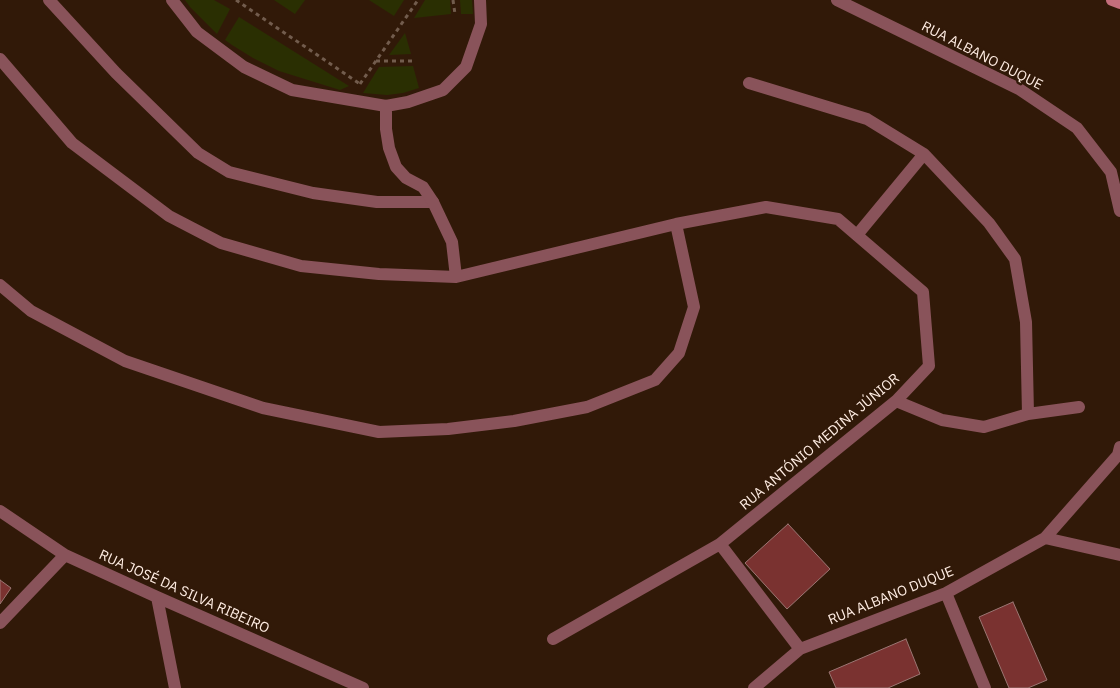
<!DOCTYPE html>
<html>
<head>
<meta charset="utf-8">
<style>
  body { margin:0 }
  canvas { display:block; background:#311908 }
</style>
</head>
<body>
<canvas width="1120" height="688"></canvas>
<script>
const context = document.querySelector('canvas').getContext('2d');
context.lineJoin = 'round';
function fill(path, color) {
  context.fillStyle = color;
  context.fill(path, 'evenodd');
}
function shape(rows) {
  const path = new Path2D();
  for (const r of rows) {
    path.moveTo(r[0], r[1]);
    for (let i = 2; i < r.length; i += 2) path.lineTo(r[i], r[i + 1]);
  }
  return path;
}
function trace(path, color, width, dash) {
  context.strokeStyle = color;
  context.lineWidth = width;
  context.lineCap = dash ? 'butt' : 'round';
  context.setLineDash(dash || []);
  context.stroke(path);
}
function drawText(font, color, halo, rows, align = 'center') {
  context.font = font + ' "IBM Plex Sans",sans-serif';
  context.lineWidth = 5;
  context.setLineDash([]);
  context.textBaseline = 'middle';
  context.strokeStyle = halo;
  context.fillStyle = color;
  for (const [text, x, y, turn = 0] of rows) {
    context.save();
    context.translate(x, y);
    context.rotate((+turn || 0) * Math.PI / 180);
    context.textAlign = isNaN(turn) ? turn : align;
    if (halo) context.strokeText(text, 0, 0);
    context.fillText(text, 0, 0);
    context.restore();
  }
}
fill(shape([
  [185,0,214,0,230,9,217,34,190,7],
  [274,0,305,0,295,14],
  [369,0,404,0,394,16],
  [425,0,450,0,451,14,414,18],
  [460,0,472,0,473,14,461,14],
  [239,17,349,86,340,90,279,71,253,58,232,45,225,40],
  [405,33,411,54,389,55],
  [413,66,419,88,403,93,387,95,363,93,379,67]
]), '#2a2f02');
const building = shape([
  [788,524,830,569,787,609,745,563,788,524],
  [0,580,11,588,0,604,0,580],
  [1013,602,1047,680,1028,688,1009,688,979,617,1013,602],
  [906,639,920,674,888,688,836,688,829,672,906,639]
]);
fill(building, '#7a3230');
trace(building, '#9b7673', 1);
trace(shape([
  [236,0,360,84],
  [453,0,455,14],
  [376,61,416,61],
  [360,84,418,0]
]), '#725c4d', 3, [4, 4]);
trace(shape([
  [49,0,116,73,198,153,229,172,313,193,377,202,433,202]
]), '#89535a', 12);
trace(shape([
  [172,0,197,32,244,67,292,90,386,106,408,102,443,90,466,67,481,24,480,0],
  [837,0,1019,89,1077,128,1111,172,1120,211],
  [0,59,72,143,169,216,221,243,301,266,379,274,456,277,676,224,766,207,838,219,923,292,929,366,896,401,720,544,553,639],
  [749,83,867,119,924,154,989,223,1015,259,1026,322,1028,414],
  [386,106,386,129,389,148,396,167,406,178,423,187,433,202,452,242,456,277],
  [857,235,924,154],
  [0,285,31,311,125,361,263,408,379,432,448,429,514,421,587,407,655,380,679,353,694,307,676,224],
  [896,401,942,420,984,427,1028,414,1079,407],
  [0,511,65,555,157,597,363,688],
  [1045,538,1120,555],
  [720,544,800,649],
  [946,593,985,688],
  [157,597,175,688],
  [0,623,65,555],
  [754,688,800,649,946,593,1045,538,1118,455,1120,447]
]), '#89535a', 12);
trace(shape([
  [1112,0,1120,3]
]), '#c46e7c', 12);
drawText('14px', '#ffede3', '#311908', [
  ["RUA ALBANO DUQUE",982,56,27],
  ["RUA ANTÓNIO MEDINA JÚNIOR",820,442,-40],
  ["RUA JOSÉ DA SILVA RIBEIRO",184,592,24],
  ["RUA ALBANO DUQUE",891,596,-22]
]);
</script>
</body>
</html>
